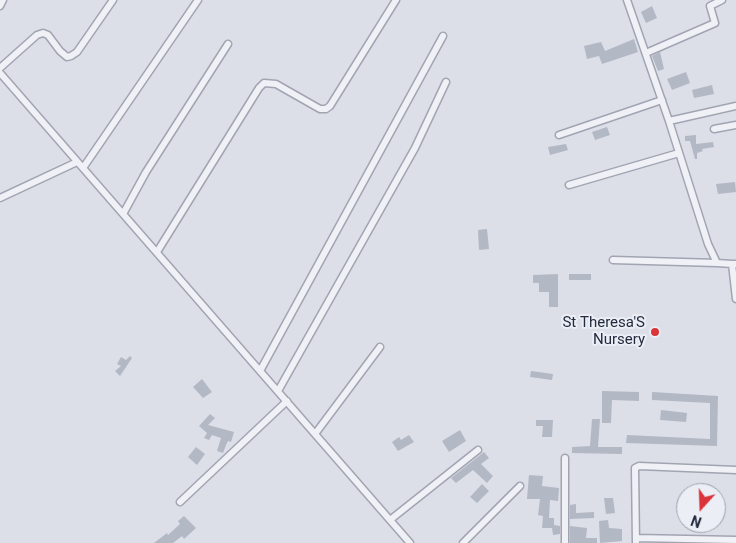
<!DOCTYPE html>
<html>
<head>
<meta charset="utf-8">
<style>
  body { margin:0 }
  #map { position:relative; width:736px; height:543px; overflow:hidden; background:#dcdfe8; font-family:Roboto,sans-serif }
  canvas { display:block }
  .north { position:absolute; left:676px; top:483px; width:50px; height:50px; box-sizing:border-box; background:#ebeef5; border:1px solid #9ba0ac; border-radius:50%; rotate:200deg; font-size:14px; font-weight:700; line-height:20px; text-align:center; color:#242b3f }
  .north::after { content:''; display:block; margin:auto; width:18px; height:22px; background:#db333a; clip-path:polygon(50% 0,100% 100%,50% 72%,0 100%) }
</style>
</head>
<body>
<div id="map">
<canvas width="736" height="543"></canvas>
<div class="north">N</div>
</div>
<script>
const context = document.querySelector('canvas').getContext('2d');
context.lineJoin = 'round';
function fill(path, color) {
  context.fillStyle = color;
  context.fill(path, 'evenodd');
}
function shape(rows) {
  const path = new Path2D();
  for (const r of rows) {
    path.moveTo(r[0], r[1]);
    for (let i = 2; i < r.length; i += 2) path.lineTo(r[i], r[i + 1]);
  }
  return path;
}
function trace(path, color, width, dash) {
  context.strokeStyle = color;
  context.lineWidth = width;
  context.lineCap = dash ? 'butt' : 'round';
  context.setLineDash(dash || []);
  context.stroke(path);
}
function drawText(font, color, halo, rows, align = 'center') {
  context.font = font + ' Roboto,sans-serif';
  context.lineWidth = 4;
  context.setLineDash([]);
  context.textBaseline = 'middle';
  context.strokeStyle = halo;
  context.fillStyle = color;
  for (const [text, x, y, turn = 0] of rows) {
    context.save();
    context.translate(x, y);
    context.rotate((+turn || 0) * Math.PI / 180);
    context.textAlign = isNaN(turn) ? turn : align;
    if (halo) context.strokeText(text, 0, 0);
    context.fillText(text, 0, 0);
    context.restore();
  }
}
fill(shape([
  [652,6,657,18,646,23,641,12],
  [634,39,638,52,602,64,599,56,587,59,584,46,601,42,605,51],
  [660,52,664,69,658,71,652,56],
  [686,72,690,83,672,90,667,79],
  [712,85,714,94,694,98,692,90],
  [607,127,610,135,595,140,592,132],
  [696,135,696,144,713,142,714,147,702,149,703,151,697,153,697,159,695,159,690,141,685,141,685,136],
  [566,144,568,150,550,155,548,147],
  [735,182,736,192,718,194,716,184],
  [487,229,489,249,479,250,478,230],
  [558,274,558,307,549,307,549,292,539,292,539,283,533,283,533,275],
  [569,274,591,274,591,280,569,280],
  [130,356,132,358,120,376,115,371,121,366,117,364,121,357,126,360],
  [531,371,553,374,552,380,530,377],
  [202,379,212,392,203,398,193,387],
  [602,391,639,392,639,401,612,400,611,423,602,423],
  [652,392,718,396,717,446,626,443,627,435,710,439,710,403,652,400],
  [661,410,687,413,686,422,660,420],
  [210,414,215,418,208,425,234,432,231,442,228,441,226,445,223,453,217,451,221,438,212,435,209,440,204,438,207,433,199,426],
  [592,419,600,419,598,447,622,447,622,454,572,453,572,447,590,446],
  [536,420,553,420,552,437,542,437,543,426,536,426],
  [460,430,466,441,449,452,442,441],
  [409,435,414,442,398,451,392,442,399,437,401,440],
  [196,447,205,454,197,465,188,457],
  [484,452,489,458,481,464,493,476,487,483,473,470,456,483,451,478],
  [529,475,543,476,542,486,559,488,558,501,550,500,549,518,554,518,554,525,560,526,560,534,553,535,552,528,542,528,543,516,538,515,540,499,527,499],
  [482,484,489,491,477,503,470,497],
  [604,498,613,498,615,513,606,514],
  [576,504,576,513,594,512,594,518,570,519,570,505],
  [184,516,196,528,184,539,182,536,173,543,154,543,167,533,168,535,180,524,178,521],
  [608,520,609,528,622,529,622,541,600,543,599,521],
  [570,526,587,528,586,538,597,538,597,543,570,543]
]), '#b3b8c5');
const street = shape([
  [627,0,669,121,708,244,717,263,732,264],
  [0,6,3,0],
  [646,53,715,23,710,6,722,0],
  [0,68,37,35,43,33,48,35,60,51,67,57,71,56,77,52,113,0],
  [0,73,410,543],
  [669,121,736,106],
  [714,129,736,125],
  [559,135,662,100],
  [83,168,198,0],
  [569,185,679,153],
  [0,198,77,162],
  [123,214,146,172,228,44],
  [157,252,259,88,264,83,276,84,320,109,326,109,330,106,396,0],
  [613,260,717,263],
  [735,264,732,264,736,299],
  [260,371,443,36],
  [278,391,415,148,446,82],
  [315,434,380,347],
  [565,458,565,543],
  [180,502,287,401],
  [390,520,478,450],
  [636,538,736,540],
  [463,543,520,486],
  [636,543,635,468,639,466,736,470]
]);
trace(street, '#a1a5b2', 9);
trace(street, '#eff1f6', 6);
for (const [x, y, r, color] of [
  [655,332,5,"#db333a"]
]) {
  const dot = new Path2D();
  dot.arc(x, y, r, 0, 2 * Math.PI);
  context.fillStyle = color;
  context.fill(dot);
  trace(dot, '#ebeef5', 2);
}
drawText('15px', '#242b3f', '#ebeef5', [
  ["St Theresa'S",645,323],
  ["Nursery",645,340]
], 'right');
</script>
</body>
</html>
